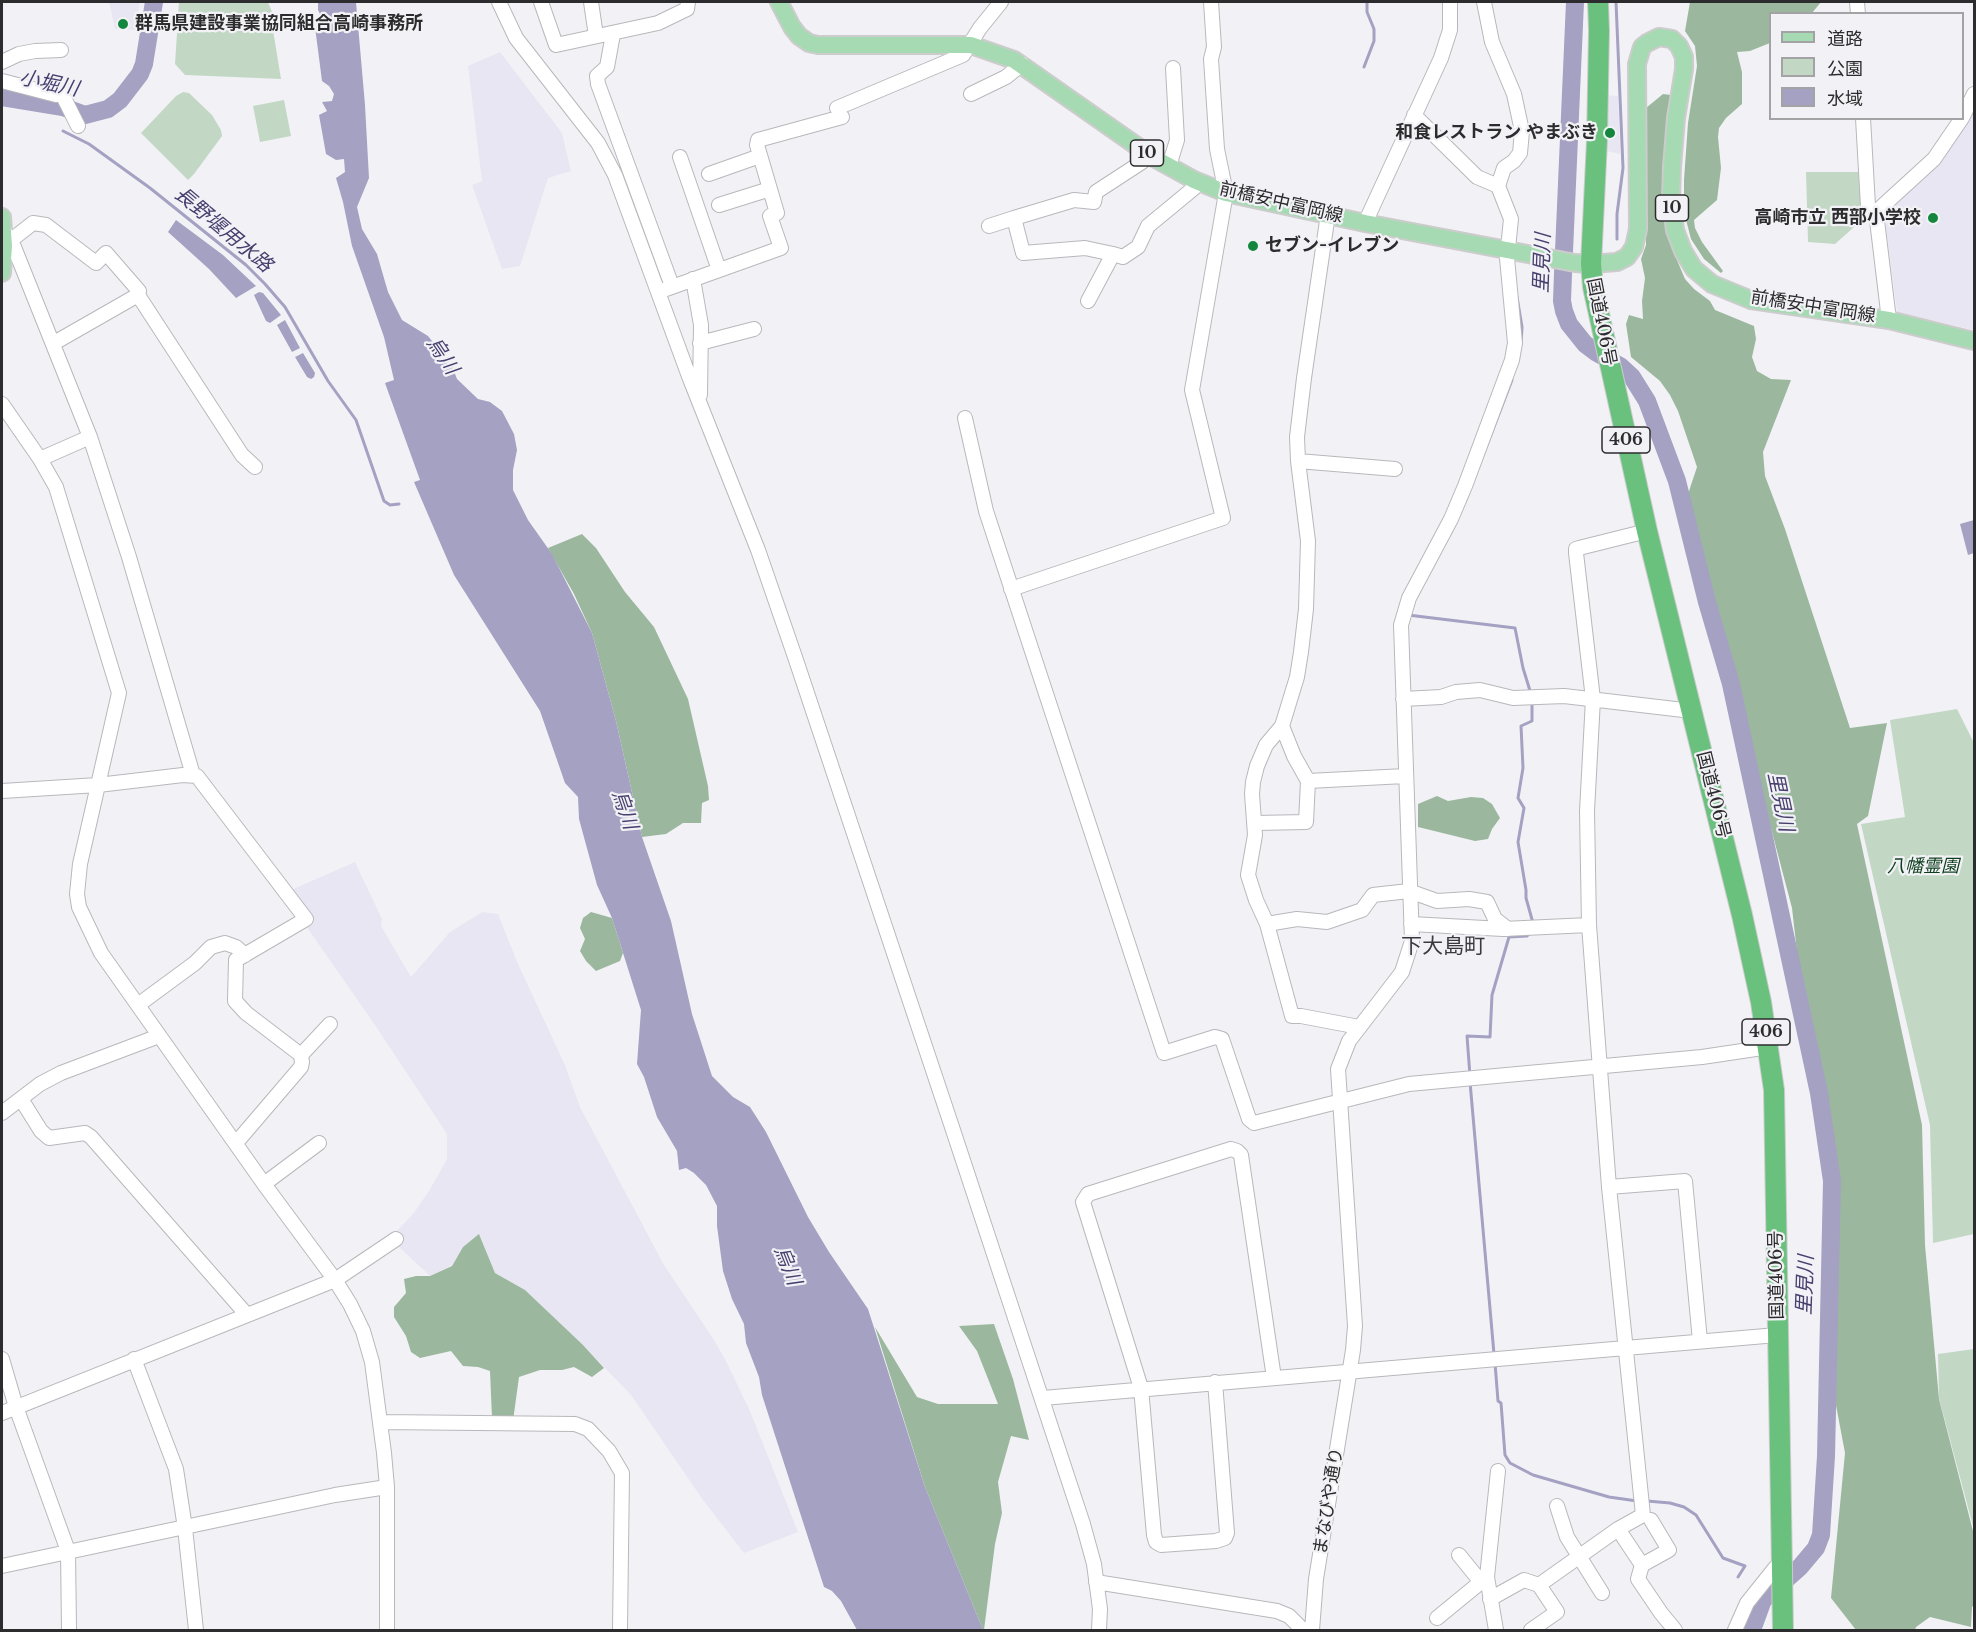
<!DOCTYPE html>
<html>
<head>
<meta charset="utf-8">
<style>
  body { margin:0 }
  #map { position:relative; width:1976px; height:1632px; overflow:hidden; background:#f2f2f6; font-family:"Libre Baskerville","Noto Sans JP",serif }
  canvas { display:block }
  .frame { position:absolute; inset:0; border:3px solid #2c2c2e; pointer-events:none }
  .legend { position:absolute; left:1769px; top:12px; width:195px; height:108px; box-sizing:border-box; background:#f2f2f6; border:2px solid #a3a3a6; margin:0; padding:8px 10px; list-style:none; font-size:18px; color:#2c2c2e }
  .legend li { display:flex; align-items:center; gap:12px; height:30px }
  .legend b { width:30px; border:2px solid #a3a3a6 }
</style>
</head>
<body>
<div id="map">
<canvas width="1976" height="1632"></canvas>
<div class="frame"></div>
<ul class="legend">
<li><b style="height:8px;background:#a6dab2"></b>道路</li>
<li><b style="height:16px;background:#c2d8c5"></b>公園</li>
<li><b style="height:16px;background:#a4a1c2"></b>水域</li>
</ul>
</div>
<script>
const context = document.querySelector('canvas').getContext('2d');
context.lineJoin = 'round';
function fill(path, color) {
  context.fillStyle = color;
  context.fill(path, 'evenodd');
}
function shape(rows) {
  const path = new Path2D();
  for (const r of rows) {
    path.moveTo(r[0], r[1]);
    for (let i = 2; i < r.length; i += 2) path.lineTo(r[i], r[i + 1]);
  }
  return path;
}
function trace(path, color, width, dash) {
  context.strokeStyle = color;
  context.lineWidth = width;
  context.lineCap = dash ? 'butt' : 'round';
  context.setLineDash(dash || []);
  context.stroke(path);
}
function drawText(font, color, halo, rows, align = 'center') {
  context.font = font + ' "Libre Baskerville","Noto Sans JP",serif';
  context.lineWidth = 4.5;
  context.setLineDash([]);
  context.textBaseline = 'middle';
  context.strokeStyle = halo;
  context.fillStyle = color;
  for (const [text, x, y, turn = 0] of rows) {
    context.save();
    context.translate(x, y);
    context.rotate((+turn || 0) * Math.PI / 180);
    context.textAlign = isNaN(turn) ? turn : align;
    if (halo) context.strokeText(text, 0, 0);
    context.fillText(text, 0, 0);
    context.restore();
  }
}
fill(shape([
  [109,2,140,2,135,30,115,29],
  [500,52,562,133,571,171,548,178,520,266,502,269,472,185,482,181,468,66],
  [1602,95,1618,96,1620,154,1602,150],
  [1974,102,1974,330,1897,312,1885,220,1889,221,1893,216,1898,195],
  [355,862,382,919,381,926,411,977,450,932,482,912,498,914,518,964,565,1065,580,1107,664,1265,714,1340,725,1359,750,1411,798,1532,744,1553,703,1500,631,1395,583,1345,525,1290,495,1273,480,1235,463,1247,452,1265,430,1276,398,1246,392,1236,413,1214,429,1191,447,1159,447,1134,375,1025,306,926,313,921,291,890]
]), '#e7e6f2');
fill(shape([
  [179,2,268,2,272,12,273,30,281,79,185,75,175,64],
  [183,92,189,93,212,115,221,130,222,136,194,174,188,180,141,133,176,96],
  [284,100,291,136,260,142,253,106],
  [1806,172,1863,172,1866,212,1862,220,1835,244,1808,242],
  [1957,709,1974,743,1974,1234,1933,1243,1930,1125,1861,824,1905,817,1890,720],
  [1974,1349,1974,1530,1939,1398,1938,1354]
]), '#c2d8c5');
fill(shape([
  [1690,2,1821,2,1812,13,1770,14,1770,43,1750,51,1737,52,1742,72,1742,104,1726,118,1719,128,1718,137,1721,168,1717,200,1694,220,1695,228,1702,242,1723,271,1721,273,1704,259,1691,239,1684,212,1684,180,1688,123,1697,66,1695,46,1685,31],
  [1663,94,1671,95,1667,113,1663,189,1664,212,1671,246,1685,279,1694,289,1710,301,1715,310,1754,326,1756,339,1752,357,1757,371,1771,379,1791,380,1763,452,1765,476,1785,529,1850,728,1887,723,1868,816,1857,824,1922,1125,1925,1245,1939,1399,1974,1535,1974,1605,1972,1607,1971,1627,1930,1617,1916,1627,1915,1630,1856,1630,1831,1598,1845,1453,1832,1384,1838,1299,1835,1186,1826,1134,1820,1079,1806,1031,1792,908,1751,752,1716,641,1705,587,1688,494,1697,467,1678,411,1670,395,1660,381,1631,357,1626,324,1629,315,1643,319,1642,301,1645,278,1641,259,1646,245,1646,108],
  [582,534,596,548,625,592,654,627,688,699,708,786,709,800,702,803,701,823,683,823,666,834,642,837,616,721,592,633,574,594,548,548],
  [1437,796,1448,801,1471,797,1483,798,1492,804,1500,818,1492,829,1488,839,1475,841,1418,827,1418,804],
  [591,912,612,918,623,953,620,961,596,971,586,961,580,951,585,939,580,928,583,918],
  [479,1234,495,1273,525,1290,583,1345,604,1368,592,1377,574,1367,562,1370,540,1370,519,1377,513,1421,492,1418,490,1371,478,1367,463,1366,451,1351,420,1358,411,1352,406,1336,394,1317,394,1307,406,1293,404,1279,416,1276,430,1276,452,1266,463,1247],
  [994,1324,1013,1379,1029,1440,1011,1436,998,1482,1002,1513,995,1544,984,1630,983,1630,925,1487,875,1327,917,1397,938,1404,998,1404,977,1351,959,1326]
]), '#9bb89f');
fill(shape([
  [318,2,356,2,365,105,369,178,357,207,362,229,377,254,388,292,402,320,428,336,452,366,457,379,478,399,490,402,502,411,514,434,517,450,513,470,513,490,528,520,552,554,592,633,616,721,642,837,671,921,692,1014,712,1076,733,1097,750,1107,766,1132,808,1217,829,1252,868,1309,925,1487,983,1630,857,1630,841,1601,832,1591,824,1587,762,1395,759,1377,746,1343,744,1324,732,1299,723,1271,717,1226,717,1206,706,1185,694,1173,686,1168,679,1170,677,1151,657,1117,644,1077,637,1064,641,1010,612,918,597,885,579,819,578,797,565,783,540,711,454,575,414,482,420,480,385,383,394,380,384,337,352,246,343,202,336,178,345,172,344,159,336,160,326,154,319,115,327,111,322,102,332,101,334,94,329,86,322,81,315,27,323,26,321,16,318,10],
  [176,220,223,255,256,286,236,298,209,269,168,232],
  [259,292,263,293,281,315,270,323,266,321,254,295],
  [285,320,300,348,292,352,277,325],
  [303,353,315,373,314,377,311,379,307,377,295,357],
  [1974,520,1974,553,1968,555,1960,524]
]), '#a4a1c2');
trace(shape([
  [1616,2,1623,168,1617,214,1617,239],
  [1364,67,1374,41,1374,29,1367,12,1367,2],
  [63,131,89,144,150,188,246,265,265,284,285,307,328,381,356,420,384,501,390,505,399,504],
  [1517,297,1522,327,1521,344],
  [1465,502,1512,380],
  [1408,615,1515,628,1523,668,1531,694],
  [1532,701,1532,721,1521,726,1523,768,1518,798,1524,808,1518,842,1526,890,1526,898,1533,923],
  [1470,1076,1467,1036,1490,1037,1492,995,1509,937,1527,936,1530,932],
  [1470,1082,1494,1354],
  [1495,1363,1498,1401,1501,1403,1505,1455,1510,1463,1533,1475,1609,1497,1637,1501],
  [1647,1501,1670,1503,1684,1507,1696,1515,1723,1558,1745,1566,1738,1577]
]), '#a4a1c2', 3);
trace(shape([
  [1575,2,1563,274,1562,301,1564,311,1569,324,1585,344,1597,353,1620,366,1632,377,1647,401,1677,481,1707,602,1731,684,1819,1093,1832,1181,1826,1456,1821,1535,1816,1548,1800,1567,1763,1600,1752,1630],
  [2,97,63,107,85,115,108,109,120,100,140,74,144,64,154,2]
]), '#a4a1c2', 18);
const minor = shape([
  [499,2,516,38,598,143,615,175,690,379,758,550,795,657,951,1124,1083,1524,1094,1564,1100,1609,1099,1630],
  [541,2,556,45,658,23,687,9,688,2],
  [591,2,596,36],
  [1857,2,1858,14],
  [613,34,607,67,597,76,598,84,672,286],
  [2,62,19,54,35,51,61,50],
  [2,81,56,95,63,94],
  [971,94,1006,77,1022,64],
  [64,98,78,126],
  [837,108,963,55,980,28,1001,2],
  [1414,115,1477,177,1498,186],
  [1863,118,1868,206,1871,210,1876,212],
  [1962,118,1974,94],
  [680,157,719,270],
  [1169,166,1177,140,1173,68],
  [709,174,760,156],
  [719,205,770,189],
  [1328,214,1304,378,1297,437,1298,461,1308,541,1306,609,1301,652,1297,677,1282,726,1266,745,1257,766,1253,782,1252,794,1255,835,1248,875,1256,900,1267,924,1292,1016,1301,1016,1359,1027],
  [1014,218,1074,200,1094,202,1096,192,1142,162,1150,155],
  [1365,223,1441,58,1450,30,1450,2],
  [989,226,1014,218,1023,253,1085,248,1113,254,1088,301],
  [4,231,14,247,90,437,129,557,193,775],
  [10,241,33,223,46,225,96,263,106,253,139,291,138,295],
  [1113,254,1123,257,1138,247,1148,226,1194,188,1198,181],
  [693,279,701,325,700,395],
  [658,292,781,248,770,216,777,213,757,145,758,140,842,117],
  [1889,320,1876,212,1934,159,1962,118],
  [54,343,138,295,242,455,255,467],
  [700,343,754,329],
  [2,404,40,459,56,487,119,693,80,864,77,894,79,907,101,953,264,1184,335,1280,350,1304,363,1331,372,1362,384,1453,387,1487,387,1630],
  [965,418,986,511,1164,1053,1215,1037,1222,1039,1249,1119,1254,1123,1409,1084,1702,1057,1769,1047],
  [40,459,90,437],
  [1298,461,1395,469],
  [1647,531,1579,548,1576,549,1576,553,1593,699,1587,811,1589,925,1609,1187,1643,1515,1618,1529,1642,1565,1638,1579,1661,1613,1675,1630],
  [1011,589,1223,518,1192,390,1226,193,1217,149,1211,59,1214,47,1211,2],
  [1403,699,1441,697,1456,692,1480,690,1513,698,1564,696,1692,711],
  [1308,781,1405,776],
  [2,791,98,785,183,775,197,776,306,919,236,960,235,1001,246,1013,301,1055,330,1024],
  [1255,823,1306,822,1308,781,1294,756,1282,726],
  [1267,924,1297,919,1327,922,1362,910,1373,895,1409,891,1437,901,1469,899,1487,902,1495,919,1508,929],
  [1411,924,1503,929,1589,925],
  [138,1005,195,963,211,947,225,943,236,947,245,955],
  [21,1099,41,1131,49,1138,85,1133,91,1137,247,1315],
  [2,1113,40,1084,61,1073,159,1036],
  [236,1143,301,1067,302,1062,301,1055],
  [264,1184,319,1143],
  [1609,1187,1685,1181,1700,1341],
  [2,1359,16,1407,68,1551,69,1630],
  [134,1359,176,1469,185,1528,196,1630],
  [1215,1382,1227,1533,1225,1538,1216,1541,1161,1545,1156,1542,1154,1535,1141,1388,1083,1202,1088,1194,1231,1149,1237,1151,1241,1155,1274,1378],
  [1043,1398,1777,1335],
  [2,1413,335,1280,396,1239],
  [381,1422,575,1424,588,1429,609,1451,622,1473,620,1630],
  [1557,1506,1567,1537,1602,1593],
  [1459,1555,1481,1582],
  [1642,1565,1669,1550,1651,1520],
  [2,1566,335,1495,387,1487],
  [1487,1577,1498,1471],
  [1096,1582,1277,1611,1289,1616,1303,1630],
  [1490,1599,1524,1580,1539,1585],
  [1437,1618,1487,1577,1496,1630],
  [1312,1630,1316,1579,1353,1350,1355,1326,1338,1069,1349,1041,1402,972,1412,941,1401,625,1409,598,1451,519,1465,486,1512,360,1515,343,1507,258,1511,219,1498,186,1504,168,1514,161,1520,153,1522,131,1514,94,1492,42,1484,2],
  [1531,1630,1557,1612,1539,1585,1618,1529],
  [1735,1630,1747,1603,1775,1568,1781,1563]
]);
const major = shape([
  [779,2,792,27,799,36,809,43,818,45,971,45,1014,60,1154,158,1194,180,1226,193,1365,223,1575,263,1591,264,1617,262,1627,257,1634,247,1638,229,1637,64,1642,47,1647,43,1659,37,1672,39,1679,46,1684,57,1684,69,1676,118,1672,167,1671,200,1675,230,1683,251,1694,269,1712,284,1751,300,1889,320,1974,341],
  [2,217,4,246,2,273]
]);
const highway = shape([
  [1598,2,1599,31,1597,140,1591,264,1593,287,1647,531,1742,915,1761,1002,1774,1090,1783,1630]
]);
trace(minor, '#b8b8bc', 16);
trace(major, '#cccccd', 20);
trace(highway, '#cccccd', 22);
trace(minor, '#fff', 14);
trace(major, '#a6dab2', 16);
trace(highway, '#6ac17e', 20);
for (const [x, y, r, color] of [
  [123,24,6,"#14863e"],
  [1610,133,6,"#14863e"],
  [1933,218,6,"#14863e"],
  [1253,246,6,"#14863e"]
]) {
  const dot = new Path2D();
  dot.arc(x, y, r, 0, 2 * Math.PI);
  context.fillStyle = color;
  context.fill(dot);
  trace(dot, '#f2f2f6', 2);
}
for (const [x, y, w] of [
  [1147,153,33],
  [1672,208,33],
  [1626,440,48],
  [1766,1032,48]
]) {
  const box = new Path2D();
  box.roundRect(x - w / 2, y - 13, w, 26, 4.5);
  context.fillStyle = '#f2f2f6';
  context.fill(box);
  trace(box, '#2c2c2e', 1.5);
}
drawText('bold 16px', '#2c2c2e', null, [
  ["10",1147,153],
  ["10",1672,208],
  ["406",1626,440],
  ["406",1766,1032]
]);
drawText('bold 18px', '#2c2c2e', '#f2f2f6', [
  ["群馬県建設事業協同組合高崎事務所",135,24],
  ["和食レストラン やまぶき",1598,133,"right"],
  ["高崎市立 西部小学校",1921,218,"right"],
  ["セブン-イレブン",1265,246]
], 'left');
drawText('18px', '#2c2c2e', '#f2f2f6', [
  ["前橋安中富岡線",1281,203,13],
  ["前橋安中富岡線",1813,307,9],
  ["国道406号",1601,322,79],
  ["国道406号",1713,795,76],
  ["国道406号",1777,1275,-91],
  ["まなびや通り",1329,1501,-81]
]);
drawText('italic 18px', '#0d3e1c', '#f2f2f6', [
  ["八幡霊園",1923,867]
]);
drawText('italic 20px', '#473f6e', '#f2f2f6', [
  ["小堀川",49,84,12],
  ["長野堰用水路",223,230,40],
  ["里見川",1543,263,-88],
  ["烏川",442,356,56],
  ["里見川",1780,802,78],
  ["烏川",624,810,71],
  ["烏川",787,1266,68],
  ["里見川",1806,1285,-88]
]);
drawText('21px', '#3a393d', '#f2f2f6', [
  ["下大島町",1443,947]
]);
</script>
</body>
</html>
